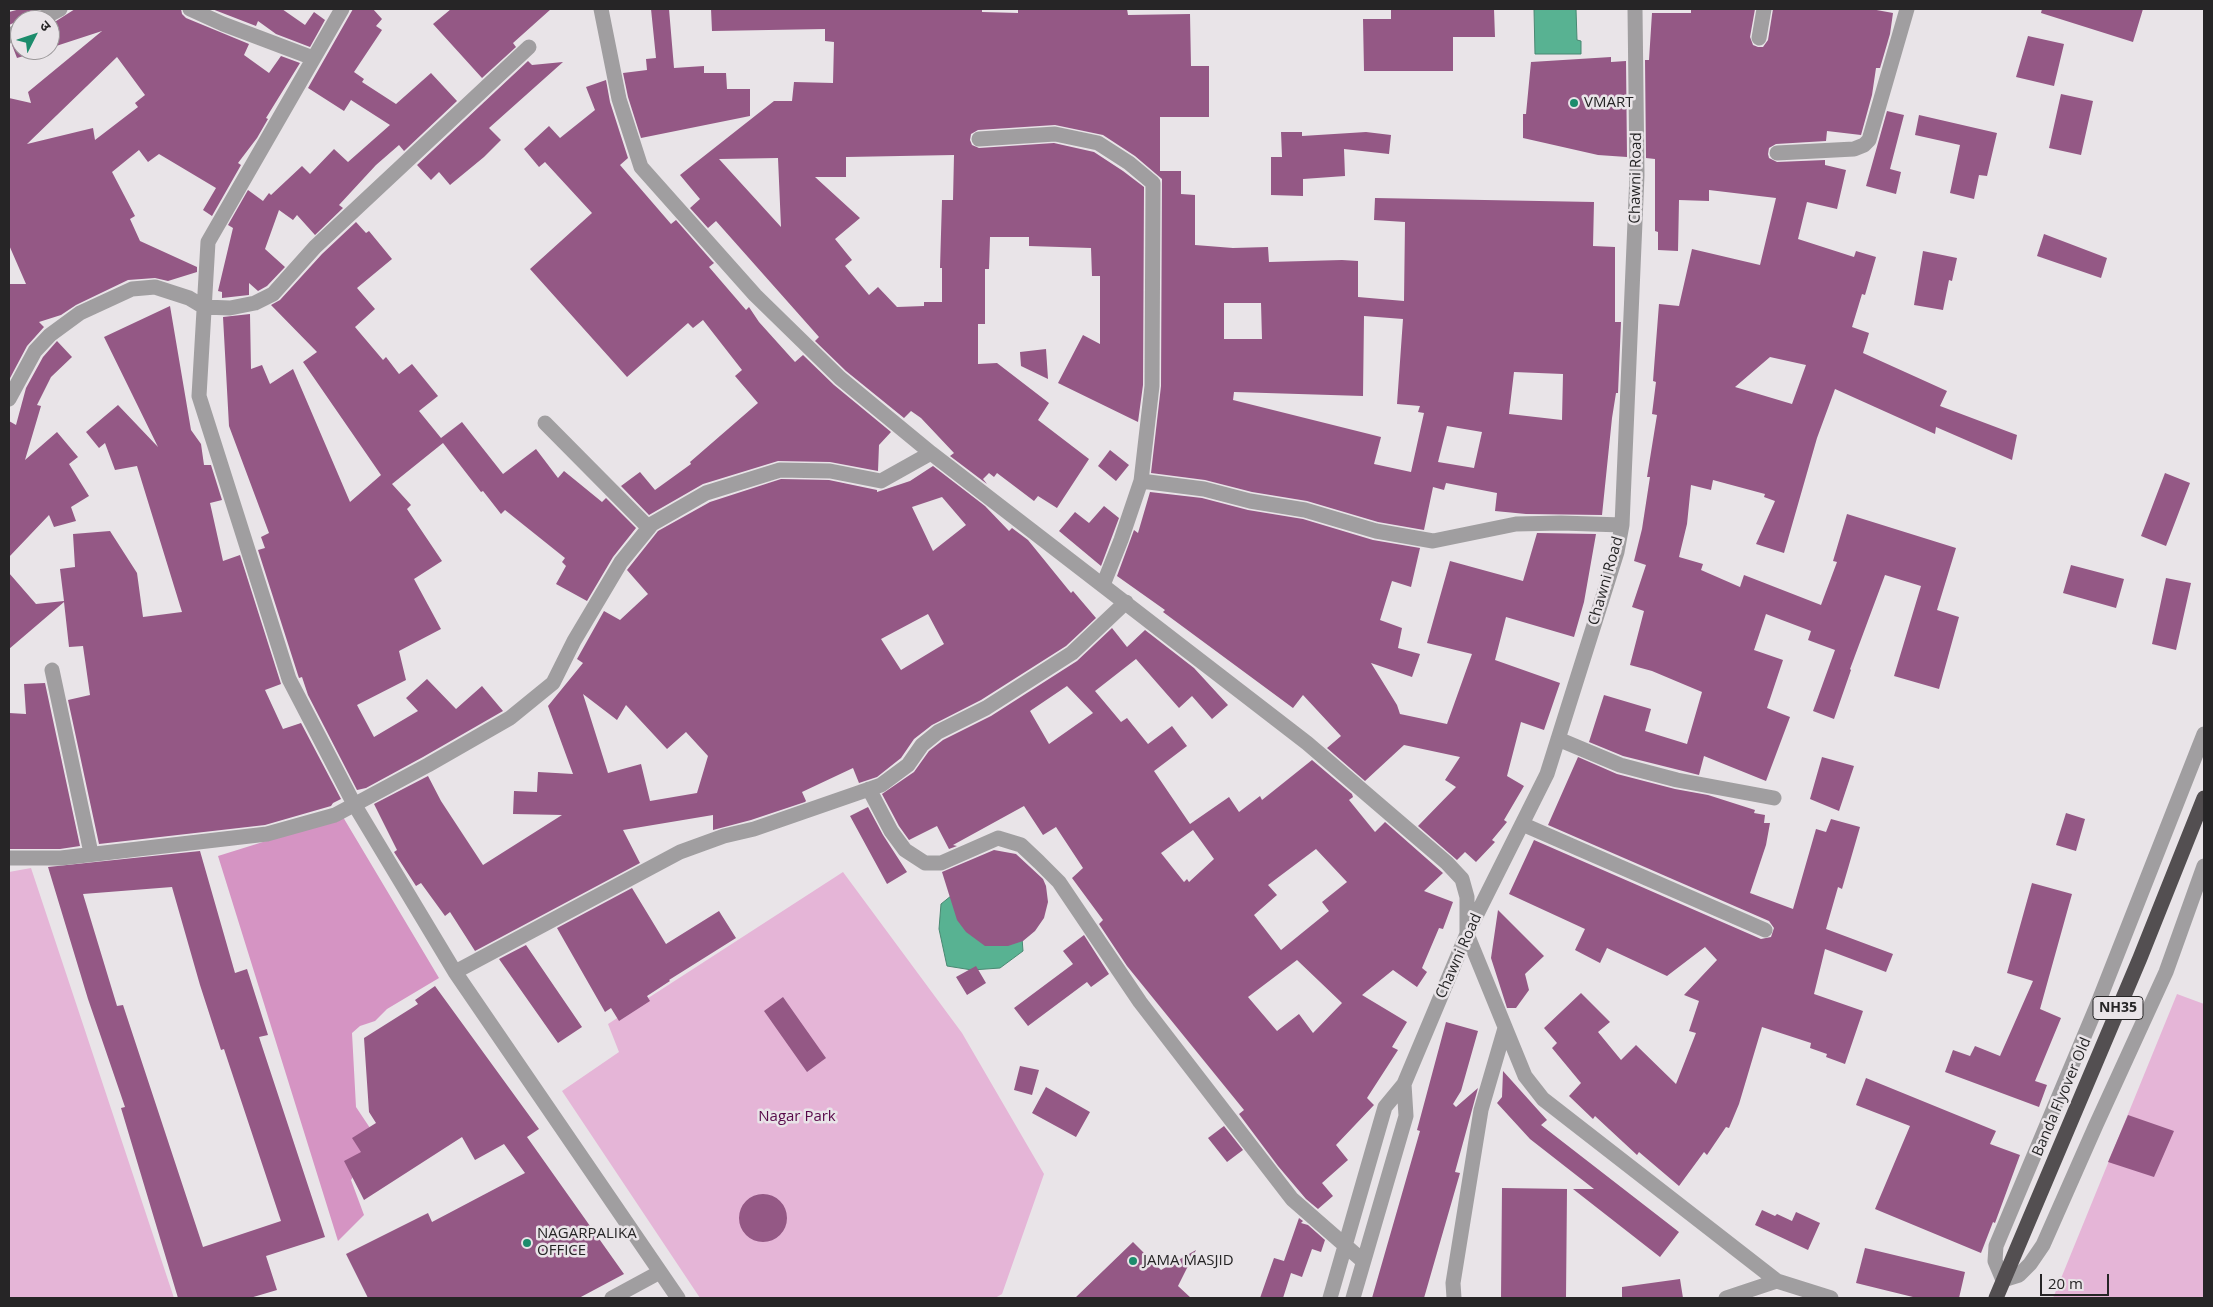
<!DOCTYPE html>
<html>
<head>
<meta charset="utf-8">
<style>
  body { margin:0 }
  #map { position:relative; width:2213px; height:1307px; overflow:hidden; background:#e9e4e8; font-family:"Open Sans","Noto Sans Devanagari",sans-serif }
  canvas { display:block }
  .frame { position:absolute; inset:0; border:10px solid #262526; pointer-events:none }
  .north { position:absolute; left:10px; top:10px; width:50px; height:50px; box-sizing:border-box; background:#e9e4e8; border:1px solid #9b989a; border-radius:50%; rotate:49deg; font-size:14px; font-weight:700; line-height:20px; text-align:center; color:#262526 }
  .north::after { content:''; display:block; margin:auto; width:18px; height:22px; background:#1c8c6c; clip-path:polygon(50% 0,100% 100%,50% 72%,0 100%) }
  .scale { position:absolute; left:2040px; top:1274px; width:69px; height:22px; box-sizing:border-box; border:2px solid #262526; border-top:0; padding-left:6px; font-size:15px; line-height:18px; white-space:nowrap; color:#262526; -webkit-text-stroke:4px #e9e4e8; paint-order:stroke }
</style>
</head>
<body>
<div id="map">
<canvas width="2213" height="1307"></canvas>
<div class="frame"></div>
<div class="north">उ</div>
<div class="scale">20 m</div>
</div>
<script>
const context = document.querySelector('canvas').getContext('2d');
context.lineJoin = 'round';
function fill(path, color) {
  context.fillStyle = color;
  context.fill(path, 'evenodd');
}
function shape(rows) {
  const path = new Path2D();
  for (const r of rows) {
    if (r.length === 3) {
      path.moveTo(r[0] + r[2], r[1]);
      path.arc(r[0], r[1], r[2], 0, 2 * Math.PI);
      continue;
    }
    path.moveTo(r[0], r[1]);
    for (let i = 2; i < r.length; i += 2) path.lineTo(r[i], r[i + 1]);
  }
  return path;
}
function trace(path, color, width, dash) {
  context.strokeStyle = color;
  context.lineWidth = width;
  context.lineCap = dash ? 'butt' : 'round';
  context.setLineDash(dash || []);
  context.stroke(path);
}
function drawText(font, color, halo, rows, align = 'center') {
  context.font = font + ' "Open Sans",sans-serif';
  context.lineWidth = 5;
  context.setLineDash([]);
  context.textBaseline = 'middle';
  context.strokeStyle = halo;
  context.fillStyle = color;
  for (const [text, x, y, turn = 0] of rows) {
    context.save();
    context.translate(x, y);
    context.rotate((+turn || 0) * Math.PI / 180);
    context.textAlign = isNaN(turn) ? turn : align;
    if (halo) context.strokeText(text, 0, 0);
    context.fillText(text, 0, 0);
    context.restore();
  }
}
fill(shape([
  [31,868,174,1298,9,1298,9,872],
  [843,872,962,1033,1044,1174,1002,1294,995,1298,700,1298,562,1091,619,1052,608,1024],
  [2177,994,2204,1004,2204,1298,2053,1298]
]), '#e5b5d7');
fill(shape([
  [343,817,439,978,387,1009,375,1021,360,1026,352,1033,356,1107,370,1128,372,1147,351,1180,364,1215,338,1241,218,856]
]), '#d594c3');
const water = shape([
  [1534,9,1576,9,1577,40,1581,41,1581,54,1535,54,1534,9],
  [967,883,1022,938,1023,951,1000,968,972,970,947,966,939,929,941,904,967,883]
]);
fill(water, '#58b292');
trace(water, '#498872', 1);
fill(shape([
  [20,9,35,9,36,11,31,15,30,20,20,20,9,25,9,12],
  [75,9,181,9,182,14,186,18,249,44,244,55,269,73,281,56,300,63,266,118,268,119,257,138,238,163,241,165,212,216,203,210,216,188,159,154,148,162,139,150,112,172,135,216,130,219,140,241,197,267,197,272,168,281,155,278,128,280,76,305,61,315,39,322,44,327,27,346,9,380,9,284,26,284,9,245,9,98,31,103,28,92,102,31,50,48,50,25],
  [117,57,145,95,135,103,138,107,95,140,93,128,27,144],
  [212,9,282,9,305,25,314,12,325,20,310,47,276,34,258,21,256,26],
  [353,9,373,9,382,19,376,26,382,30,354,72,364,79,362,82,396,104,431,73,457,101,404,151,399,145,376,165,339,205,343,208,315,235,297,215,293,220,279,210,265,249,285,267,267,286,258,291,249,283,249,295,222,298,222,292,218,291,233,228,228,225,248,190,263,201,269,193,271,195,302,166,310,174,334,149,348,162,390,125,351,100,344,111,308,88],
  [451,9,551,9,513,43,516,47,482,78,433,24],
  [651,9,669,9,674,68,704,66,704,73,726,73,727,89,750,89,750,116,641,138,628,97,623,73,647,70,646,59,656,58],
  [711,9,958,9,982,10,982,12,1018,13,1018,9,1127,9,1128,15,1190,14,1191,66,1209,66,1209,117,1160,117,1160,171,1181,171,1181,194,1195,195,1195,245,1233,248,1268,247,1269,262,1342,260,1358,261,1358,297,1404,301,1405,222,1374,220,1375,198,1594,202,1593,246,1615,247,1615,322,1621,322,1618,393,1616,393,1612,418,1602,515,1526,514,1495,511,1497,493,1446,483,1444,490,1433,487,1424,530,1378,522,1307,501,1252,492,1205,480,1151,473,1161,386,1162,179,1135,156,1103,135,1055,125,978,130,971,134,970,140,972,145,979,148,1054,143,1094,152,1123,171,1144,187,1143,385,1138,422,1058,383,1083,335,1100,344,1100,276,1092,276,1091,248,1029,246,1029,237,990,237,989,269,985,269,985,324,978,324,978,364,997,363,1049,403,1038,420,1089,459,1057,508,1038,496,1034,501,997,473,994,477,989,473,983,479,987,484,950,456,954,453,921,418,911,411,904,418,846,371,815,341,819,337,716,221,708,228,690,208,700,199,680,175,774,101,792,101,794,82,833,83,834,42,825,41,825,29,712,31],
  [954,155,953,200,942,200,940,268,942,268,942,302,924,302,924,306,897,307,878,287,869,295,845,266,852,260,835,239,860,218,815,177,846,177,846,157],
  [778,158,781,227,719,159],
  [1224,303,1261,303,1262,339,1224,339],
  [1364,316,1403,319,1397,404,1420,406,1418,412,1424,413,1411,472,1374,464,1381,437,1233,400,1234,392,1363,396],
  [1514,372,1563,374,1562,420,1509,414],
  [1447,426,1482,432,1474,468,1438,462],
  [1391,9,1494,9,1495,37,1453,37,1453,71,1364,71,1363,19,1391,19],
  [1691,9,1755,9,1750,37,1753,45,1758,47,1763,47,1768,40,1773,9,1871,9,1893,13,1890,34,1880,68,1876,68,1872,95,1861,135,1827,131,1826,141,1776,144,1769,148,1768,154,1769,158,1777,162,1825,160,1825,165,1846,170,1837,209,1807,202,1798,239,1854,257,1856,251,1876,257,1865,295,1862,294,1852,327,1869,333,1863,353,1947,391,1940,406,2017,435,2012,460,1936,427,1935,434,1835,389,1817,438,1784,553,1756,544,1775,501,1764,497,1765,494,1713,480,1711,490,1691,485,1687,524,1679,557,1703,564,1701,570,1740,587,1744,575,1821,605,1837,562,1833,561,1847,514,1956,548,1937,610,1959,617,1939,689,1894,676,1921,586,1885,575,1850,669,1851,670,1834,719,1813,711,1835,650,1808,640,1811,631,1766,614,1754,650,1783,660,1767,708,1790,717,1766,781,1704,756,1699,775,1623,756,1589,742,1604,695,1651,709,1645,731,1687,744,1702,692,1652,671,1630,665,1644,611,1632,607,1646,565,1634,561,1642,529,1650,477,1647,477,1657,415,1652,414,1656,382,1653,381,1659,304,1679,306,1692,249,1760,265,1776,198,1709,190,1709,201,1679,200,1678,251,1658,250,1658,232,1655,231,1655,159,1646,158,1645,60,1649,60,1652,13,1691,13],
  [1770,357,1806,365,1792,404,1735,387],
  [2042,9,2143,9,2133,42,2041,13],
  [2028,36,2064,44,2054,86,2016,77],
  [20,41,20,50,43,50,17,58,12,45],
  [1611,57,1611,62,1626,61,1627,157,1598,155,1523,138,1523,114,1526,114,1531,62],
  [528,61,532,65,563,62,489,128,501,140,484,157,450,185,439,172,431,180,417,165],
  [606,80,610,102,628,158,620,165,671,224,676,220,712,261,714,263,709,267,746,310,749,307,759,322,795,362,803,355,834,385,891,432,879,445,878,471,830,462,778,461,703,484,649,515,621,486,640,472,655,490,691,464,690,462,758,403,735,376,742,370,703,320,693,328,688,323,627,377,530,269,592,213,545,162,539,167,524,149,549,126,560,138,595,110,586,87],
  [2061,94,2093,101,2081,155,2049,148],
  [1887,111,1904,115,1890,169,1901,172,1896,194,1866,186],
  [1919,115,1997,133,1987,176,1979,175,1974,199,1950,193,1960,145,1915,135],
  [1281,132,1302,132,1302,136,1366,132,1391,135,1389,154,1344,149,1345,176,1303,179,1303,196,1271,195,1271,157,1282,157],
  [356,222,366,233,369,231,392,259,357,288,375,309,355,327,383,360,386,357,399,374,412,364,438,396,419,411,441,438,462,422,503,474,536,449,558,478,564,471,602,502,606,498,636,528,613,557,587,601,556,584,566,566,562,562,565,558,505,510,501,514,483,491,481,492,443,443,392,484,411,505,407,509,442,561,414,579,441,629,399,651,406,680,357,705,374,737,418,711,406,698,427,679,456,709,482,686,503,711,423,757,366,788,357,790,308,695,302,677,299,678,298,675,258,550,265,548,261,537,269,533,229,426,223,317,250,314,251,369,262,365,270,384,293,369,350,502,381,475,303,362,317,352,271,305,280,300,322,254],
  [2044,234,2107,258,2101,278,2037,256],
  [1923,251,1957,258,1952,281,1949,280,1943,310,1914,305],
  [170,306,191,430,201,444,204,465,211,465,222,500,210,503,223,561,240,555,281,684,265,690,283,729,301,723,341,799,333,803,331,806,265,825,99,844,68,700,90,695,83,646,69,647,64,602,9,649,9,573,36,604,64,601,60,569,75,567,73,534,110,531,137,573,143,617,182,612,137,466,115,470,105,443,99,448,86,432,118,405,158,447,104,337],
  [57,341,72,357,51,377,37,405,41,406,25,460,57,432,78,457,69,464,89,496,71,507,76,521,54,527,49,515,9,557,9,421,16,425,26,388,43,357],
  [1046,349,1048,379,1021,366,1020,352],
  [1110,450,1129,465,1116,481,1098,466],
  [933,466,985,506,1009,531,1012,528,1028,540,1071,593,1073,591,1096,618,1066,646,981,700,932,725,914,739,901,758,877,777,859,783,853,768,802,792,806,801,805,802,751,820,713,830,713,815,623,830,640,863,475,951,450,912,445,916,421,883,416,886,394,852,397,850,374,804,428,776,441,801,483,865,562,815,513,814,514,791,537,792,538,772,573,774,548,706,583,663,577,659,604,611,620,620,648,594,627,570,658,531,710,502,781,479,829,480,877,490,877,492,910,481],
  [942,497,966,525,933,551,912,507],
  [928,614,944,644,901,670,881,639],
  [583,694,617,720,626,705,667,749,686,732,708,756,697,793,650,801,641,764,608,773],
  [2165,473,2190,483,2166,546,2141,536],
  [1150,492,1202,498,1248,510,1303,519,1373,540,1420,548,1411,587,1392,581,1380,620,1402,628,1398,648,1420,654,1412,677,1371,663,1397,705,1400,714,1447,724,1472,654,1427,643,1450,561,1523,581,1537,533,1596,534,1584,602,1574,637,1506,617,1495,660,1560,683,1544,730,1521,722,1507,776,1524,786,1504,820,1507,822,1492,840,1495,842,1476,862,1465,852,1457,860,1418,826,1456,787,1445,780,1460,757,1404,745,1365,781,1327,748,1341,736,1303,695,1293,708,1163,612,1165,610,1117,576,1134,530,1138,533],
  [1104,506,1119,518,1101,566,1059,531,1075,512,1089,523],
  [2071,565,2124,579,2116,608,2063,593],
  [2166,578,2191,583,2176,650,2152,644],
  [1112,628,1127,647,1145,630,1194,668,1228,705,1212,719,1192,696,1179,708,1136,659,1095,691,1121,722,1127,718,1148,744,1172,726,1187,746,1154,771,1190,824,1229,797,1239,812,1260,796,1262,800,1312,760,1352,794,1353,797,1349,800,1375,832,1385,822,1443,873,1424,891,1453,902,1443,929,1439,928,1422,968,1427,972,1417,987,1393,970,1362,995,1407,1022,1392,1047,1398,1050,1367,1098,1374,1105,1336,1145,1348,1160,1322,1183,1333,1196,1318,1209,1306,1199,1278,1166,1239,1114,1244,1110,1127,966,1099,924,1103,920,1072,878,1083,868,1056,827,1043,835,1024,806,953,845,957,846,949,849,937,826,909,840,899,826,882,794,914,772,929,751,943,740,991,716,1077,661],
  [1067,686,1093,713,1049,744,1030,711],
  [1193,830,1214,859,1189,882,1187,879,1184,882,1161,853],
  [1316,849,1347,882,1322,902,1329,911,1281,950,1254,915,1277,895,1268,885],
  [1297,960,1342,1003,1313,1033,1299,1014,1277,1031,1248,997],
  [45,683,80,846,60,849,9,849,9,713,26,714,24,684],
  [1578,757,1617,774,1675,789,1708,795,1755,810,1754,813,1765,815,1764,823,1770,823,1766,845,1750,893,1793,909,1816,829,1826,832,1831,819,1860,827,1842,889,1838,887,1826,929,1893,954,1886,972,1825,949,1814,994,1863,1011,1845,1064,1826,1057,1827,1054,1810,1048,1811,1043,1762,1027,1739,1104,1729,1128,1726,1127,1707,1155,1704,1152,1679,1186,1639,1152,1637,1155,1595,1116,1593,1119,1569,1096,1581,1083,1552,1048,1557,1043,1544,1028,1581,993,1610,1022,1598,1032,1621,1060,1636,1045,1676,1084,1696,1033,1689,1031,1699,1001,1684,995,1717,960,1705,947,1667,976,1607,948,1600,963,1575,950,1585,929,1509,894,1534,840,1761,939,1771,937,1774,928,1769,921,1548,825],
  [1822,757,1854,766,1839,811,1810,799],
  [868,807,883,835,907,872,887,884,850,816],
  [2066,813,2085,819,2076,851,2056,845],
  [994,850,1016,854,1043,879,1046,886,1048,902,1044,918,1035,931,1023,941,1008,946,985,946,966,932,957,920,942,872],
  [200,851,235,973,247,969,268,1035,259,1037,325,1237,266,1256,277,1290,250,1298,178,1298,121,1108,125,1107,88,999,48,867],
  [172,887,200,985,221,1050,224,1049,281,1221,203,1247,123,1005,117,1006,83,894],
  [2032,883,2072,894,2040,1009,2061,1018,2035,1081,2047,1085,2039,1107,1945,1072,1953,1050,1970,1056,1975,1046,2000,1056,2033,981,2007,973],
  [632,888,666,944,719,911,736,938,669,980,670,981,647,996,650,1001,619,1021,611,1008,605,1012,557,928],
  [1498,910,1544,956,1525,974,1529,990,1516,1008,1507,1008,1491,958],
  [1084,935,1109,974,1091,987,1087,982,1028,1026,1014,1008,1073,964,1063,951],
  [526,945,582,1027,558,1043,499,959],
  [976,966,986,983,967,995,956,977],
  [435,986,539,1129,527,1137,624,1274,579,1298,368,1298,346,1254,428,1213,432,1222,525,1173,504,1144,475,1160,462,1137,364,1200,344,1161,361,1152,352,1138,376,1123,369,1112,364,1038,418,1004,415,1000],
  [783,997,826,1058,807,1072,764,1011],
  [1446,1022,1478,1031,1461,1091,1453,1104,1456,1107,1478,1088,1455,1172,1460,1173,1424,1298,1372,1298,1420,1131,1417,1130],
  [1020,1066,1039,1070,1032,1095,1014,1090],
  [1503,1071,1547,1120,1541,1125,1679,1232,1660,1257,1573,1189,1594,1189,1530,1139,1497,1103,1502,1097],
  [1866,1078,1996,1131,1990,1144,2020,1155,1995,1223,1993,1222,1981,1253,1875,1209,1910,1126,1856,1105],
  [1046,1087,1090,1112,1076,1137,1032,1113],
  [2128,1115,2174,1131,2154,1177,2108,1162],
  [1224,1126,1243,1150,1227,1162,1208,1138],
  [1502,1188,1567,1189,1566,1298,1501,1298],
  [763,1218,24],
  [1762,1210,1775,1216,1777,1214,1792,1221,1796,1212,1820,1223,1808,1250,1755,1225],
  [1299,1218,1303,1221,1301,1223,1308,1225,1325,1240,1321,1252,1312,1249,1302,1277,1291,1273,1283,1298,1260,1298,1274,1258,1284,1261],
  [1133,1242,1161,1270,1196,1250,1178,1286,1191,1298,1075,1298],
  [1865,1248,1965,1272,1959,1298,1917,1298,1856,1283],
  [1680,1279,1683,1298,1622,1298,1622,1287]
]), '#945885');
trace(shape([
  [190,9,223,24,313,58],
  [342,9,208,242,199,396,289,679,354,804,455,972,678,1298],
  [601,9,619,99,641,167,755,295,840,378,931,453,1307,743,1447,863,1462,879,1467,897,1467,934,1525,1076,1543,1099,1777,1281,1831,1298],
  [39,20,60,9],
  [9,36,20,30],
  [1759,38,1764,9],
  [979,139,1055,134,1098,143,1129,163,1153,183,1152,386,1141,481,1121,540,1103,585],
  [1777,153,1854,149,1864,145,1869,140,1907,9],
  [9,399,35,351,50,335,80,313,132,289,155,287,189,298,204,307,230,308,255,303,273,294,315,247,529,47],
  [545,423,649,528],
  [1141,481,1204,489,1250,501,1305,510,1376,531,1433,541,1516,524,1561,523,1622,525],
  [52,670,91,853],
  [2204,734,2096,1008,1996,1246,1995,1261,2003,1280,2019,1275,2030,1264,2043,1245,2096,1125,2166,972,2204,866],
  [1558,739,1620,765,1677,780,1774,798],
  [869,789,891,831,905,850,925,863,941,863,998,838,1021,845,1039,862,1059,882,1140,1002,1292,1199,1363,1261],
  [1522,824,1765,930],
  [9,858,61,858,267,834,335,815,428,765,510,718,553,683,574,641,621,562,652,524,706,493,780,470,830,471,881,481,931,453],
  [455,972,680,852,724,836,754,829,881,785,908,765,922,745,938,732,986,708,1072,653,1126,602],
  [612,1298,660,1272],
  [1330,1298,1385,1107,1404,1084,1467,934,1547,774,1617,552,1622,525,1637,175,1635,9],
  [1353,1298,1406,1116,1404,1084],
  [1454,1298,1453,1283,1481,1110,1505,1028],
  [1726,1298,1777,1281]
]), '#a09ea0', 15);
trace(shape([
  [1996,1298,2140,958,2204,798]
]), '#534f51', 15);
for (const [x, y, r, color] of [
  [1574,103,5,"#1c8c6c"],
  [527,1243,5,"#1c8c6c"],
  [1133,1261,5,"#1c8c6c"]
]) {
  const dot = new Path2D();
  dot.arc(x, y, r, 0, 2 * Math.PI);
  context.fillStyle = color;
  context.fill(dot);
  trace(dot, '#e9e4e8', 2);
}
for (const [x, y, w] of [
  [2118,1008,50]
]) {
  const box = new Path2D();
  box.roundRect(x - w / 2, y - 11.5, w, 23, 4);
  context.fillStyle = '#e9e4e8';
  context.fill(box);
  trace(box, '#262526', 1);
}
drawText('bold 14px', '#262526', null, [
  ["NH35",2118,1008]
]);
drawText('15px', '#262526', '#e9e4e8', [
  ["VMART",1584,103],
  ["NAGARPALIKA",537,1234],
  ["OFFICE",537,1251],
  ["JAMA MASJID",1143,1261]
], 'left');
drawText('15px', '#262526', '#e9e4e8', [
  ["Chawni Road",1636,178,-89],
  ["Chawni Road",1606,581,-74],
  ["Chawni Road",1459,956,-66],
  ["Banda Flyover Old",2062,1097,-67]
]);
drawText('15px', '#570949', '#e9e4e8', [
  ["Nagar Park",797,1117]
]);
</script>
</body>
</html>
